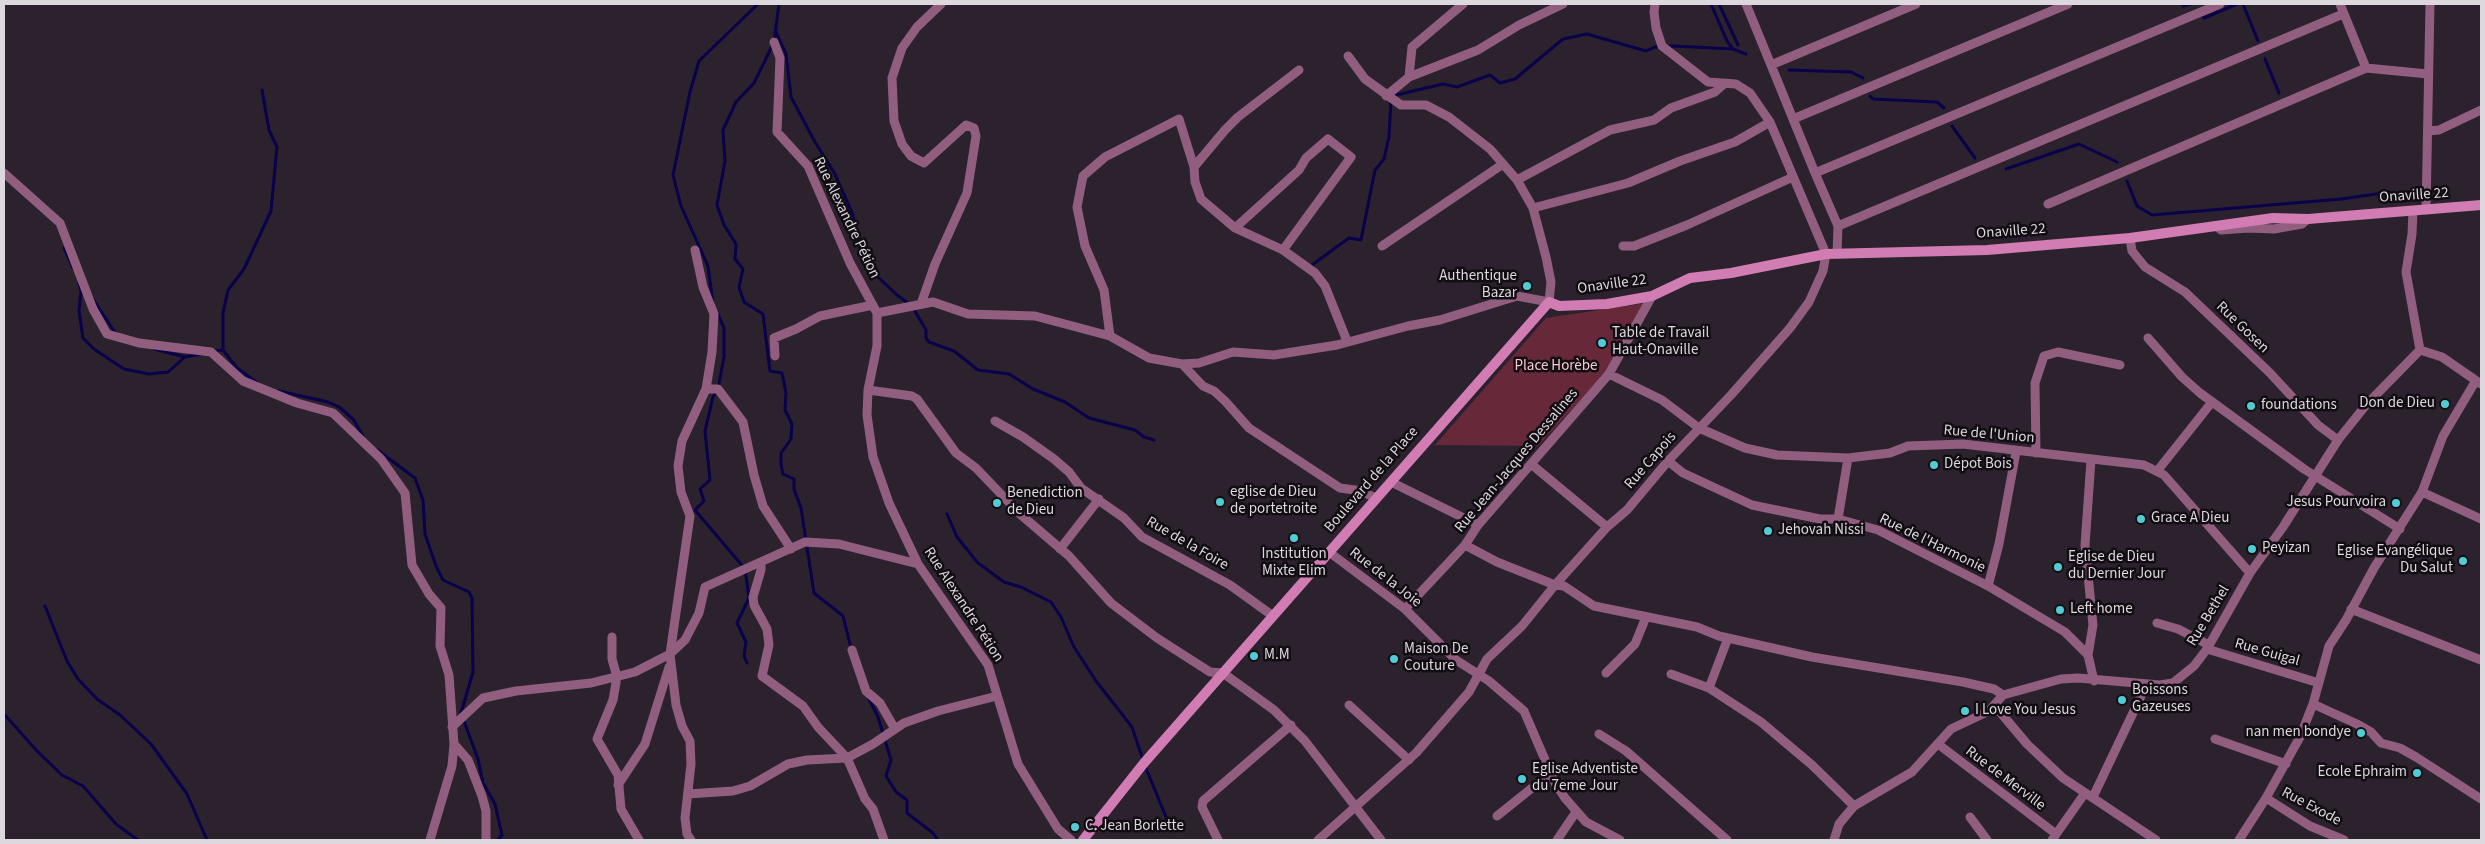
<!DOCTYPE html>
<html>
<head>
<meta charset="utf-8">
<style>
  body { margin:0 }
  #map { position:relative; width:2485px; height:844px; overflow:hidden; background:#2b222d; font-family:"Source Sans 3",sans-serif }
  canvas { display:block }
  .frame { position:absolute; inset:0; border:5px solid #ddd7de; pointer-events:none }
</style>
</head>
<body>
<div id="map">
<canvas width="2485" height="844"></canvas>
<div class="frame"></div>
</div>
<script>
const context = document.querySelector('canvas').getContext('2d');
context.lineJoin = 'round';
function fill(path, color) {
  context.fillStyle = color;
  context.fill(path, 'evenodd');
}
function shape(rows) {
  const path = new Path2D();
  for (const r of rows) {
    path.moveTo(r[0], r[1]);
    for (let i = 2; i < r.length; i += 2) path.lineTo(r[i], r[i + 1]);
  }
  return path;
}
function trace(path, color, width, dash) {
  context.strokeStyle = color;
  context.lineWidth = width;
  context.lineCap = dash ? 'butt' : 'round';
  context.setLineDash(dash || []);
  context.stroke(path);
}
function drawText(font, color, halo, rows, align = 'center') {
  context.font = font + ' "Source Sans 3",sans-serif';
  context.lineWidth = 5;
  context.setLineDash([]);
  context.textBaseline = 'middle';
  context.strokeStyle = halo;
  context.fillStyle = color;
  for (const [text, x, y, turn = 0] of rows) {
    context.save();
    context.translate(x, y);
    context.rotate((+turn || 0) * Math.PI / 180);
    context.textAlign = isNaN(turn) ? turn : align;
    if (halo) context.strokeText(text, 0, 0);
    context.fillText(text, 0, 0);
    context.restore();
  }
}
fill(shape([
  [1646,303,1613,365,1538,446,1435,445,1546,318]
]), '#67283a');
trace(shape([
  [779,4,774,42,754,83,736,102,723,130,725,161,717,205,724,225,736,244,735,259,743,269,739,287,744,302,763,314,770,371,782,373,786,393,785,410,792,424,791,439,781,453,781,464,783,474,794,479,794,489,801,508,814,593,843,616,851,648],
  [1711,4,1727,41,1733,49],
  [1719,4,1738,45],
  [2182,4,2183,6,2191,4],
  [2243,4,2258,41],
  [2203,16,2204,18,2237,4],
  [776,32,786,54,791,97,815,142,835,174,853,215,863,263,897,295,912,306,926,330,926,338,929,342,954,351,978,370,1009,374,1033,389,1065,402,1089,418,1135,430,1144,437,1154,440],
  [2265,59,2279,93],
  [1789,70,1851,72,1863,78],
  [1392,96,1443,84,1457,87,1490,75,1500,83,1515,79,1563,39,1587,34,1646,51,1655,47,1673,46,1733,49,1746,54],
  [1870,96,1873,99,1937,102,1944,108],
  [1952,126,1975,158],
  [2006,169,2079,144,2117,162],
  [2127,181,2137,206,2152,215,2341,199,2390,192],
  [64,248,73,268],
  [1312,265,1349,238,1361,240,1375,170,1384,159,1389,137,1391,100],
  [79,283,81,292,79,311,83,338,94,349,124,369,149,374,168,372,185,357,201,354],
  [91,296,116,334],
  [713,304,708,266,681,206,673,175,690,92,699,61,758,4],
  [717,312,724,328,724,357,718,389,713,397,705,431,710,480,700,489,704,501,695,510,745,569,749,598,737,623,746,642,744,656,747,663],
  [154,349,185,357],
  [223,350,223,313,228,290,244,269,271,211,277,147,269,130,262,90],
  [214,351,223,350,237,368,259,384],
  [279,391,328,402,339,407,353,419,363,436],
  [376,449,415,478,423,500,425,534,436,566,443,580,469,592,472,598,473,672,461,713,478,759,483,783,495,804,502,835,498,840],
  [947,514,957,537,978,563,1004,582,1021,587,1051,602,1061,617,1074,647,1096,681,1132,727,1143,760],
  [45,606,67,661,78,679,97,699,120,715,151,744,187,794,207,840],
  [868,697,878,717,891,760,886,776,896,792,907,800,907,813,933,833,938,840],
  [4,714,38,752,62,775,83,786,116,824,138,840],
  [1145,766,1169,824]
]), '#09014a', 3);
trace(shape([
  [1746,4,1771,65],
  [1916,4,1771,65,1815,173,2220,4],
  [2340,4,2366,68],
  [774,42,780,58,777,132,808,166,850,263,877,313,877,346,868,390,867,415,873,457,889,503,918,564,988,665,1018,764,1058,829,1071,840],
  [1299,70,1238,117,1225,130,1194,167,1195,182,1201,199,1235,228,1283,250,1315,273,1325,286,1347,341],
  [1409,77,1412,47,1463,4],
  [1386,96,1409,77,1478,50,1519,25,1563,4],
  [1793,119,2068,4],
  [2428,131,2439,130,2481,110],
  [4,173,60,223,93,309,107,334,139,343,211,352,243,381,297,403,333,413,381,459,405,493,412,565,429,594,441,608,440,646,449,675,454,744,452,766,430,840],
  [1815,173,1838,226,2343,14],
  [1517,180,1610,130,1654,120,1671,108,1715,92,1724,84],
  [2048,204,2366,68,2428,74],
  [1533,208,1628,183,1680,161,1735,142,1770,122],
  [2426,210,2430,4],
  [2216,226,2221,230,2248,228,2274,229,2302,224,2308,219],
  [1235,228,1299,170,1306,158,1328,139,1351,157,1283,250],
  [2130,238,2132,251,2145,267,2185,292,2270,373,2318,425,2338,440],
  [1382,246,1503,164],
  [1623,246,1634,246,1687,225,1793,177],
  [1837,254,1838,226],
  [921,304,935,264,967,193,976,136,974,128,966,125,924,163,911,156,902,144,894,121,892,78,902,48,917,27,941,4],
  [877,313,933,302,968,314,1035,316,1110,336,1149,358,1182,364,1199,363,1233,352,1274,355,1337,345,1408,326,1440,320,1517,296,1549,302,1551,282,1546,257,1533,208,1517,180,1490,149,1449,117,1426,105,1401,105,1365,79,1348,56],
  [1110,336,1104,290,1085,246,1077,207,1083,176,1105,157,1179,119,1194,167],
  [2148,338,2182,377,2200,393,2304,469,2400,529],
  [2420,350,2442,357,2481,384],
  [775,356,774,338,796,329,820,316,873,305],
  [1182,364,1203,386,1214,391,1225,401,1249,428,1340,488,1362,491,1375,498],
  [1609,374,1662,400,1699,428,1745,448,1777,455,1848,458,1890,453,1908,446,1963,444,2144,465,2164,475,2250,573],
  [706,389,718,389,743,422,754,475,763,506,791,549],
  [868,390,912,396,917,399,956,453,976,468,1020,514,1069,556,1111,603,1157,638,1210,672,1223,673,1274,710,1305,741,1381,840],
  [995,421,1023,437,1054,459,1069,472,1081,488,1124,518,1142,537,1230,585,1273,616],
  [2036,453,2035,383,2044,356,2058,352,2120,365],
  [1668,461,1683,473,1752,505,1820,519,1838,519,1878,530,1988,586,2065,632,2088,655,2094,681],
  [1531,464,1607,527],
  [2158,470,2212,402],
  [1391,482,1478,525],
  [2422,492,2481,519],
  [1838,519,1848,458],
  [1465,545,1497,562,1555,585,1564,586,1594,606,1697,627,1719,636,1812,657,1963,682,1994,689,2003,695],
  [1060,549,1099,499],
  [1329,552,1405,609,1456,660,1489,681,1524,711,1555,783,1565,798,1586,822,1620,840],
  [761,563,761,570,753,597,754,605,767,629,769,645,762,676,803,706,818,727,847,758,865,799,873,809,884,840],
  [1988,586,1999,544,2016,452],
  [1405,609,1465,545,1478,525,1609,374,1652,296],
  [2351,609,2481,660],
  [2157,623,2178,629,2209,645],
  [612,637,612,659,617,677,613,700,597,739,618,775,621,809,639,840],
  [2207,649,2319,683],
  [852,650,866,691,880,703,895,729],
  [2088,655,2093,625,2085,545,2091,460],
  [1606,673,1635,644,1646,617],
  [1671,674,1709,688,1761,722,1812,765,1854,806],
  [1709,688,1728,638],
  [2313,704,2357,724,2371,732,2381,743,2400,748,2416,757,2481,799],
  [1349,705,1409,760],
  [1995,706,2027,744,2063,778,2156,840],
  [452,727,483,698,516,691,591,683,635,672,670,654,685,640,699,613,705,587,805,542,839,544,918,564],
  [1599,734,1626,751,1727,840],
  [2215,739,2286,764],
  [454,744,468,760,482,796,486,811,486,840],
  [1938,744,2056,834],
  [618,785,645,744,669,667],
  [688,794,733,791,750,786,788,764,807,760,847,758,873,744,904,723,938,711,997,696],
  [2093,797,2142,694,2143,685],
  [2266,798,2310,826,2344,840],
  [1497,816,1552,772],
  [1970,817,1987,840],
  [691,840,687,834,685,818,691,764,690,741,682,726,676,705,670,654,690,516,681,492,678,466,682,441,706,389,712,352,714,314,703,287,695,250],
  [1218,840,1202,807,1203,801,1291,725],
  [1318,840,1416,753,1469,692,1487,659,1522,626,1555,585,1607,527,1627,510,1668,461,1731,395,1790,328,1809,302,1823,271,1826,254,1770,122,1750,93,1736,84,1708,82,1662,46,1656,28,1654,12,1655,4],
  [1557,840,1576,812],
  [1834,840,1839,824,1854,806,1912,772,1951,729,1989,711,2003,695,2061,679,2078,678,2160,685,2173,683,2194,666,2207,649,2250,573,2283,527,2338,440,2366,405,2420,350,2406,272,2412,234,2413,211],
  [2052,840,2085,793],
  [2239,840,2266,798,2300,737,2313,704,2329,646,2346,620,2374,568,2422,492,2443,436,2475,382]
]), '#925e7f', 9);
trace(shape([
  [1083,840,1144,763,1549,302,1559,306,1607,304,1652,296,1690,278,1731,273,1826,254,1987,250,2130,238,2273,218,2308,219,2481,205]
]), '#d17db3', 10);
for (const [x, y, r, color] of [
  [1527,286,5,"#51ccd5"],
  [1602,343,5,"#51ccd5"],
  [2445,404,5,"#51ccd5"],
  [2251,406,5,"#51ccd5"],
  [1934,465,5,"#51ccd5"],
  [1220,502,5,"#51ccd5"],
  [997,503,5,"#51ccd5"],
  [2396,503,5,"#51ccd5"],
  [2141,519,5,"#51ccd5"],
  [1768,531,5,"#51ccd5"],
  [1294,538,5,"#51ccd5"],
  [2252,549,5,"#51ccd5"],
  [2463,561,5,"#51ccd5"],
  [2058,567,5,"#51ccd5"],
  [2060,610,5,"#51ccd5"],
  [1254,656,5,"#51ccd5"],
  [1394,659,5,"#51ccd5"],
  [2122,700,5,"#51ccd5"],
  [1965,711,5,"#51ccd5"],
  [2361,733,5,"#51ccd5"],
  [2417,773,5,"#51ccd5"],
  [1522,779,5,"#51ccd5"],
  [1075,827,5,"#51ccd5"]
]) {
  const dot = new Path2D();
  dot.arc(x, y, r, 0, 2 * Math.PI);
  context.fillStyle = color;
  context.fill(dot);
  trace(dot, '#110d12', 2);
}
drawText('15px', '#ddd7de', '#110d12', [
  ["Onaville 22",2414,196,-4],
  ["Rue Alexandre Pétion",846,218,64],
  ["Onaville 22",2011,232,-4],
  ["Onaville 22",1612,285,-8],
  ["Rue Gosen",2242,328,44],
  ["Rue de l'Union",1989,435,5],
  ["Rue Jean-Jacques Dessalines",1517,461,-50],
  ["Rue Capois",1651,461,-49],
  ["Boulevard de la Place",1372,480,-49],
  ["Rue de la Foire",1187,544,30],
  ["Rue de l'Harmonie",1932,544,26],
  ["Rue de la Joie",1385,578,38],
  ["Rue Alexandre Pétion",963,605,57],
  ["Rue Bethel",2209,616,-59],
  ["Rue Guigal",2267,653,16],
  ["Rue de Merville",2005,779,37],
  ["Rue Exode",2311,807,28]
]);
drawText('15px', '#ddd7de', '#110d12', [
  ["Authentique",1517,277,"right"],
  ["Bazar",1517,294,"right"],
  ["Table de Travail",1612,334],
  ["Haut-Onaville",1612,351],
  ["Don de Dieu",2435,404,"right"],
  ["foundations",2261,406],
  ["Dépot Bois",1944,465],
  ["eglise de Dieu",1230,493],
  ["de portetroite",1230,510],
  ["Benediction",1007,494],
  ["de Dieu",1007,511],
  ["Jesus Pourvoira",2386,503,"right"],
  ["Grace A Dieu",2151,519],
  ["Jehovah Nissi",1778,531],
  ["Peyizan",2262,549],
  ["Eglise Evangélique",2453,552,"right"],
  ["Du Salut",2453,569,"right"],
  ["Institution",1294,555,"center"],
  ["Mixte Elim",1294,572,"center"],
  ["Eglise de Dieu",2068,558],
  ["du Dernier Jour",2068,575],
  ["Left home",2070,610],
  ["Maison De",1404,650],
  ["Couture",1404,667],
  ["M.M",1264,656],
  ["Boissons",2132,691],
  ["Gazeuses",2132,708],
  ["I Love You Jesus",1975,711],
  ["nan men bondye",2351,733,"right"],
  ["Eglise Adventiste",1532,770],
  ["du 7eme Jour",1532,787],
  ["Ecole Ephraim",2407,773,"right"],
  ["C. Jean Borlette",1085,827]
], 'left');
drawText('15px', '#fac6d0', '#110d12', [
  ["Place Horèbe",1556,367]
]);
</script>
</body>
</html>
